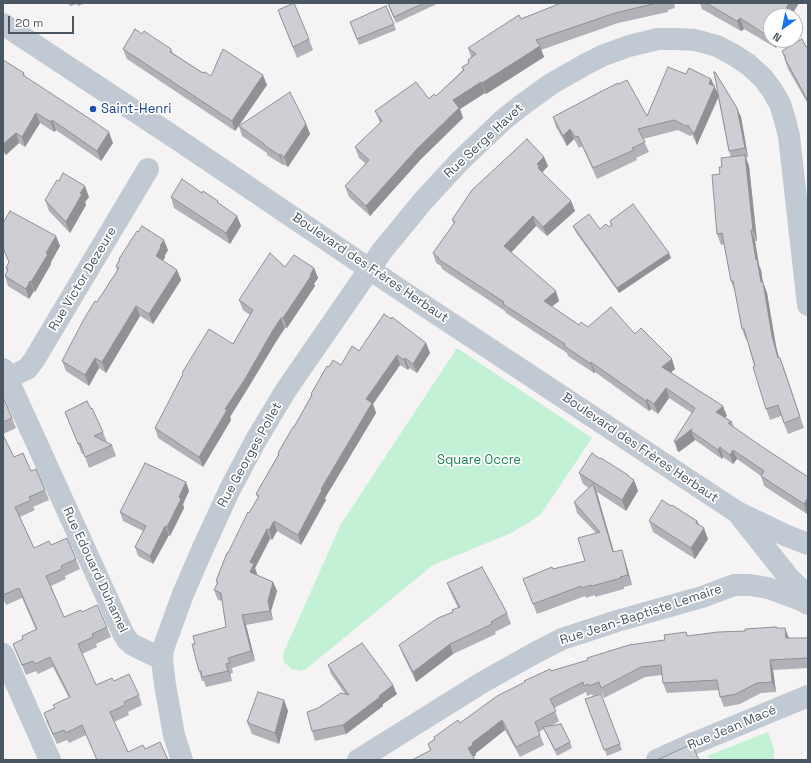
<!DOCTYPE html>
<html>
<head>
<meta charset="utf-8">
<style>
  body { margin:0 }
  #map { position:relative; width:811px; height:763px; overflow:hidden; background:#f5f3f3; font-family:"Space Grotesk",sans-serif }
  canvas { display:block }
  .frame { position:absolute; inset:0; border:4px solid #4a5661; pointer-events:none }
  .north { position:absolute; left:763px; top:8px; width:40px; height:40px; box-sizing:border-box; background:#fff; border:1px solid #b7bbc0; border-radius:50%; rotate:213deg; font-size:11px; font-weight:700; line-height:16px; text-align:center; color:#4a5661 }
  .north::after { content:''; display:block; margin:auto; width:14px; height:18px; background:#1a73e8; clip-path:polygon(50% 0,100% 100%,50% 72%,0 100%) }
  .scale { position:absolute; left:8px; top:16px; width:66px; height:18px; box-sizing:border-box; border:2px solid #4a5661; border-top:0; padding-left:5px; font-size:12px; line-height:14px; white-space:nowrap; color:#4a5661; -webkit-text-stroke:3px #fff; paint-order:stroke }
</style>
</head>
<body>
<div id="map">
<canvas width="811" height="763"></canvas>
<div class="frame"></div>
<div class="north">N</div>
<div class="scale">20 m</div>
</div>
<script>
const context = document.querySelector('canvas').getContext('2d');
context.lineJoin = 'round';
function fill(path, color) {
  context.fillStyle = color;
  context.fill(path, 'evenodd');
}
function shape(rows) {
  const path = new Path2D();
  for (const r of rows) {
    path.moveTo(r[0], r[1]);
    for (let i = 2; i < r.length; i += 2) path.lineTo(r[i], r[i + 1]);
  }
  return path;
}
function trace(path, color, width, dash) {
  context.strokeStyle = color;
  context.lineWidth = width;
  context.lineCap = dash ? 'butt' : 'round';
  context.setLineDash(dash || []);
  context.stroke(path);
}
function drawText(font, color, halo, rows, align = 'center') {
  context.font = font + ' "Space Grotesk",sans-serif';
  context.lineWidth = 3.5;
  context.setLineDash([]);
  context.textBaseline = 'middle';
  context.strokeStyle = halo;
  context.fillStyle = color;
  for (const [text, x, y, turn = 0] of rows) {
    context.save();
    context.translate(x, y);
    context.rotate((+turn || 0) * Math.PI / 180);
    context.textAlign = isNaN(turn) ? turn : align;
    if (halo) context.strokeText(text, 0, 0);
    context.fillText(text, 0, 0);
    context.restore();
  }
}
fill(shape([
  [457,348,592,438,541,514,528,523,509,534,433,565,306,669,301,671,292,669,285,663,283,659,283,654,341,524],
  [768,732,774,749,774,760,713,760,707,756]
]), '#c3f1d5');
trace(shape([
  [3,24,180,141,399,289,737,512,787,536,808,544],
  [3,369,123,633,127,640,133,645,162,659],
  [7,378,27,369,34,360,148,169],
  [740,516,790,579,808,596],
  [3,654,50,760],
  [182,760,174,735,165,685,162,659,163,649,183,594,203,548,229,491,256,440,286,390,382,251,423,201,460,161,503,120,522,105,551,84,586,64,604,55,629,46,658,39,676,39,695,40,717,46,734,55,749,65,763,78,772,90,780,104,785,120,789,136,808,305],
  [358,760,483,682,533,654,562,639,617,621,702,597,734,585,750,585,768,588,801,600,808,604],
  [657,760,690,745,808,696]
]), '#c1cad2', 22);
fill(shape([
  [68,3,86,3,78,6,77,4,70,6],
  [387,3,439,3,396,23],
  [561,3,674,3,675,8,668,10,668,12,618,23,541,50,544,57,486,94,485,93,460,109,463,118,421,159,370,216,349,197,345,186,366,164,359,158,355,147,380,123,375,111,429,99,436,96,463,70,462,67,469,63,468,60,471,57,468,48,521,19],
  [700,3,799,3,791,16,771,16,771,40,780,40,776,48,744,29,741,31,702,9],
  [278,10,309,39,313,50,297,58],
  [350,22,394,24,396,30,359,45],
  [142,34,171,49,173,53,203,73,211,76,267,85,239,126,306,124,310,134,288,167,283,164,283,165,267,155,267,153,242,136,239,126,235,131,127,59,123,49],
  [808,46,808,104,788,69,782,51,806,47],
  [3,60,24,73,25,77,113,143,101,161,56,130,54,132,40,123,25,147,19,143,6,155,3,152],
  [686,74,711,79,718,94,741,117,748,157,746,158,749,166,757,241,755,241,759,265,761,270,763,282,767,293,776,346,779,358,780,358,784,368,804,428,788,434,781,416,770,420,766,409,747,340,746,340,742,329,735,292,731,281,724,244,721,245,717,234,720,174,722,167,731,157,729,151,718,97,697,145,692,135,690,136,678,130,643,139,649,152,636,158,637,160,597,179,582,146,579,148,574,139,567,146,556,127,553,117,602,91,619,84,647,116],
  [544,157,548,166,542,172,571,201,575,211,547,236,536,226,511,252,559,301,552,307,579,325,635,334,675,369,671,372,727,416,725,417,732,422,734,428,758,444,808,477,807,514,764,486,761,476,737,459,733,464,723,457,722,459,695,440,679,452,677,451,674,441,692,413,669,398,658,414,651,409,649,411,595,372,594,373,568,356,567,353,506,313,505,311,442,269,441,266,436,263,433,253,454,224,452,220],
  [202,193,237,216,241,226,230,244,174,208,171,197],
  [89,197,85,202,86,205,70,233,49,211,45,200],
  [610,221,671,258,619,293,575,231,573,226,600,229,609,227,611,226],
  [3,223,56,236,60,246,51,262,51,264,35,292,34,291,29,299,8,286,5,276,7,271,6,268,9,262,3,249],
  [138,232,168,250,165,255,165,257,163,261,177,270,181,280,153,324,140,316,106,373,99,368,89,386,66,371,62,361,97,302,117,271,116,266,119,260,119,259],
  [285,267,314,268,318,278,314,284,315,286,287,328,285,328,277,340,248,388,230,417,231,420,203,467,158,438,155,428,183,375,182,373,233,344,250,315,243,310,239,300],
  [391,319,426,343,430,353,417,373,409,368,408,370,400,365,373,404,376,413,325,498,326,500,301,545,277,531,272,540,270,539,255,568,257,574,257,575,273,582,277,591,271,611,273,620,246,625,255,661,232,668,233,673,230,674,232,681,206,687,204,681,202,681,199,671,195,644,226,627,222,601,218,600,214,590,217,584,216,581,228,553,258,498,256,494,278,455,278,453,294,427,311,396,311,394,329,367,341,365,359,351],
  [3,397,12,418,16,428,3,434],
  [65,412,103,432,107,442,112,445,116,456,89,468,84,454,82,454],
  [3,435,14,457,31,471,45,490,49,500,33,507,35,510,20,517,34,548,51,545,76,559,80,569,65,576,66,579,51,586,64,617,82,612,107,627,111,637,96,644,97,647,82,654,96,685,114,681,139,695,142,705,128,712,129,715,114,722,128,752,145,749,168,760,97,760,86,735,69,743,67,740,57,744,47,723,44,713,54,708,69,698,53,667,38,674,36,671,26,675,17,654,13,644,23,639,22,636,36,630,22,598,6,605,5,602,3,603],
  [600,459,634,480,638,491,626,511,597,492,614,552,625,560,632,585,624,587,624,589,595,597,595,595,586,598,585,596,537,614,523,579,553,569,585,561,596,533,577,513,574,502,589,488,583,484,579,473],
  [186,482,189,491,183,504,184,508,170,536,169,535,153,564,138,556,135,547,143,531,123,521,120,512],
  [671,506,697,521,699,524,708,539,695,559,653,532,649,521],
  [447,583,507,613,511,624,495,632,496,634,453,654,416,682,403,655,399,645,458,608,451,593],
  [777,628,785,628,788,638,808,638,808,668,773,670,776,692,761,693,740,704,724,707,720,697,719,690,667,693,663,683,662,675,645,677,604,698,602,693,593,696,592,694,587,696,586,692,554,708,559,721,551,726,570,742,572,748,557,756,544,729,539,732,544,745,520,757,505,730,476,753,476,755,473,757,430,750,428,744,460,723,551,671,665,640,686,632,688,636],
  [328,665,397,694,383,704,383,706,346,734,315,741,312,731,318,708,345,694,331,674],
  [601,694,622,750,607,756,585,699],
  [284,700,288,711,279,744,252,734,247,722]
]), '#b0b2b7');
fill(shape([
  [789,3,799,3,791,16,782,16],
  [740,18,744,29,741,31,737,21],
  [773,40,780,40,776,48],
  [540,46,544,57,486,94,482,83],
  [263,75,267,85,235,131,232,121],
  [711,79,719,96,697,145,694,134,709,84],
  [481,82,485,93,460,109,463,118,421,159,370,216,366,206,453,100],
  [737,108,741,117,748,157,745,148],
  [36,113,40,123,25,147,22,137],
  [52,120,56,130,54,132,51,122],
  [306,124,310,134,288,167,284,157],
  [570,129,574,139,567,146,563,136],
  [109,132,113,143,101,161,97,151],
  [16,133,19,143,6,155,3,148,3,144],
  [280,154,283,164,283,165,279,155],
  [745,155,749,166,757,241,753,230],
  [544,157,548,166,542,173,538,168,537,164],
  [85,186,89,197,85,202,86,205,70,233,66,222,80,193],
  [571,201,575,211,547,236,543,227],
  [237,216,241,226,230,244,226,233],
  [533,216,536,226,508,256,504,246],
  [751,230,755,241,759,265,761,270,764,291,763,282,767,293,776,346,782,369,778,358,772,336,756,260],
  [56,236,60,246,51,262,51,264,35,292,31,282,46,253],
  [164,240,168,250,165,255,165,257,160,266,156,256,160,246],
  [669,253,671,258,619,293,617,288],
  [314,268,318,278,314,284,315,286,287,328,283,318],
  [177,270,181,280,153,324,149,314],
  [30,281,34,291,29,299,26,289],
  [556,291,559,301,547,310,544,301],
  [136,306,140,316,106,373,102,362],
  [281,318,285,328,277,340,248,388,230,417,231,420,203,467,199,457,225,409,273,330],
  [426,343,430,353,417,373,413,364],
  [397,355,400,365,373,404,376,413,325,498,326,500,301,545,298,535,366,399],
  [95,358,99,368,89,386,85,375],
  [405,358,409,368,408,370,404,360],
  [672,359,675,369,666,377,662,367],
  [591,362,595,372,594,373,591,364],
  [666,388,669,398,658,414,654,404],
  [647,399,651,409,649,411,646,401],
  [723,406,727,416,720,421,716,412],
  [692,429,691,431,695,440,679,452,675,442],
  [720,447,723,457,722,459,718,450],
  [733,450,737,459,733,464,730,455],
  [628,475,632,484,634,480,638,491,626,511,622,500],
  [186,482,189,491,183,504,184,508,170,536,167,527,179,497],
  [593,484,597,494,617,563,613,552],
  [808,498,808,513,807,514,804,504],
  [274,521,277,531,272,540,269,530],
  [697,521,701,532,704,528,708,539,695,559,691,548,696,523],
  [165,526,169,535,153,564,150,556],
  [267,529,270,539,255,568,257,574,254,582,250,572,250,562],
  [622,550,625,560,632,585,628,575],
  [273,582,277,591,271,611,273,620,270,611,268,601],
  [242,615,246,625,255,661,251,651],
  [785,628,789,638,786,638],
  [450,644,453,654,416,682,413,672],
  [770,660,773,670,776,692,772,682],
  [226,664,230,674,232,681,228,671],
  [393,685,397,694,383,704,383,706,346,734,343,725],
  [284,700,288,711,279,744,275,733],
  [502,720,505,730,476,753,476,755,471,758,468,748,472,743]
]), '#909195');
const building = shape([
  [294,3,309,39,293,47,278,10,294,3],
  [388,3,424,3,394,17,388,3],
  [561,3,657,3,615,13,536,40,540,46,482,83,481,82,453,100,459,108,417,149,366,206,345,186,369,160,355,147,382,121,375,111,416,82,429,99,434,94,436,96,464,70,462,67,469,63,468,60,476,54,468,48,519,15,521,19,561,3],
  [706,3,789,3,782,16,771,16,771,38,740,18,737,21,706,3],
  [386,6,394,24,357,39,350,22,386,6],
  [135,29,142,34,144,31,171,49,170,52,203,73,205,72,211,76,223,49,263,75,232,121,123,49,135,29],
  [802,39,806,47,808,46,808,101,785,59,786,58,782,51,802,39],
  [3,60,24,73,23,75,90,119,109,132,97,151,52,120,51,122,36,113,22,137,16,133,3,144,3,60],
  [668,67,686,74,689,68,711,79,709,84,715,86,694,134,688,125,686,126,674,120,638,129,645,142,632,148,634,150,593,168,578,136,575,137,570,129,563,136,553,117,602,91,618,83,619,84,627,80,647,116,668,67],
  [714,72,715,72,737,108,745,148,729,151,714,72],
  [290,92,306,124,284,157,280,154,279,155,264,145,264,144,239,126,290,92],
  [527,139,544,157,537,164,539,166,538,168,571,201,543,227,533,216,504,246,556,291,544,301,579,325,581,322,588,327,611,307,635,334,641,328,672,359,662,367,723,406,716,412,732,422,728,423,758,444,808,477,808,498,804,504,761,476,764,471,733,450,730,455,720,447,718,450,691,431,692,429,675,442,674,441,695,408,666,388,654,404,647,399,646,401,591,362,591,364,564,346,565,344,503,304,504,302,438,259,439,258,433,253,455,222,452,220,472,190,527,139],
  [745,155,753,230,751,230,756,260,757,259,761,282,763,282,772,336,778,358,780,358,800,417,784,423,778,405,766,409,753,367,755,366,744,329,742,329,733,281,731,281,722,233,717,234,712,175,720,174,719,167,722,167,721,158,745,155],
  [63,173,85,186,80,193,82,194,66,222,45,200,57,180,59,181,63,173],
  [182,179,202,193,203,191,218,201,217,202,237,216,226,233,171,197,182,179],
  [633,204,669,253,617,288,573,226,589,214,600,229,606,224,609,227,612,225,610,221,633,204],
  [10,211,56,236,46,253,48,254,31,282,30,281,26,289,5,276,8,269,6,268,9,262,3,248,3,223,10,211],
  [142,226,164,240,160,246,161,247,156,256,177,270,149,314,136,306,102,362,95,358,85,375,62,361,84,319,95,301,97,302,119,268,116,266,120,260,119,259,137,231,138,232,142,226],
  [270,253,285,267,294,255,314,268,310,275,311,276,283,318,281,318,273,330,245,379,225,409,227,410,199,457,155,428,183,374,182,373,209,329,233,344,253,310,239,300,270,253],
  [384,314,391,319,392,317,426,343,413,364,405,358,404,360,397,355,366,399,372,403,321,489,322,490,298,535,274,521,269,530,267,529,250,562,254,564,250,572,273,582,268,601,270,611,242,615,251,651,228,658,230,663,226,664,228,671,202,677,201,671,199,671,192,644,195,644,193,636,226,627,221,593,214,590,218,582,216,581,227,553,228,553,248,512,249,513,259,496,256,494,279,454,278,453,293,427,294,427,312,395,311,394,327,366,329,367,333,360,341,365,352,346,359,351,384,314],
  [3,397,12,418,3,422,3,397],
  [87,401,91,409,92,408,103,432,94,436,112,445,85,457,80,443,78,444,65,412,87,401],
  [3,435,14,457,23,453,31,471,36,469,45,490,29,497,31,500,15,507,34,548,49,541,51,545,67,538,76,559,61,566,62,569,46,576,64,617,81,610,82,612,97,605,107,627,92,634,93,637,78,644,96,685,112,678,114,681,129,674,139,695,124,702,125,705,110,712,128,752,143,745,145,749,160,742,168,760,97,760,82,725,66,733,64,730,53,734,44,713,55,708,53,705,70,697,50,657,35,664,33,661,22,665,13,644,23,639,22,636,37,629,19,588,3,595,3,435],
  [592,453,600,459,601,458,628,475,628,476,634,480,622,500,579,473,592,453],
  [145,463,186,482,179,497,181,499,167,527,165,526,150,556,135,547,146,526,120,512,145,463],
  [593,484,613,552,622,550,628,575,620,577,621,578,592,586,591,585,582,588,581,586,533,604,523,579,552,567,553,569,585,561,578,538,600,532,574,502,593,484],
  [662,500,671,506,672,505,697,521,696,523,704,528,691,548,649,521,662,500],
  [482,567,507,613,491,622,492,624,450,644,413,672,399,645,438,618,453,612,452,610,460,607,447,583,482,567],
  [776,627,776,628,785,628,786,638,808,638,808,658,770,660,772,682,757,683,736,694,720,697,717,680,663,683,661,665,641,667,601,688,599,682,589,686,588,684,584,686,583,682,550,699,556,711,535,722,540,735,516,747,502,720,472,743,473,745,468,748,475,760,412,760,431,750,428,744,435,739,434,737,458,720,460,723,497,696,525,682,524,681,550,669,551,671,588,660,587,658,629,645,665,640,664,635,686,632,687,636,718,632,745,631,745,629,776,627],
  [362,643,393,685,379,696,380,697,343,725,312,731,307,712,318,708,341,693,349,695,328,665,362,643],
  [258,692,284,700,275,733,248,723,249,722,247,722,258,692],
  [601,694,620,744,604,750,585,699,601,694],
  [561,724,570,742,555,750,543,727,561,724],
  [692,744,699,760,657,760,692,744]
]);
fill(building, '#cdcfd5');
trace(building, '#909195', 1);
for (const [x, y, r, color] of [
  [93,109,4,"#1a4fb4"]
]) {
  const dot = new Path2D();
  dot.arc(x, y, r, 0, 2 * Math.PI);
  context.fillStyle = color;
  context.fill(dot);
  trace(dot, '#fff', 1.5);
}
drawText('13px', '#164399', '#fff', [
  ["Saint-Henri",101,109]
], 'left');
drawText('13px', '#4a5661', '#fff', [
  ["Rue Serge Havet",484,141,-43],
  ["Boulevard des Frères Herbaut",370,268,34],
  ["Rue Victor Dezeure",83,279,-59],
  ["Boulevard des Frères Herbaut",640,448,34],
  ["Rue Georges Pollet",250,455,-61],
  ["Rue Edouard Duhamel",95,570,65],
  ["Rue Jean-Baptiste Lemaire",641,615,-18],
  ["Rue Jean Macé",732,728,-23]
]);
drawText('13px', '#17864f', '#fff', [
  ["Square Occre",479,460]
]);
</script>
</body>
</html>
